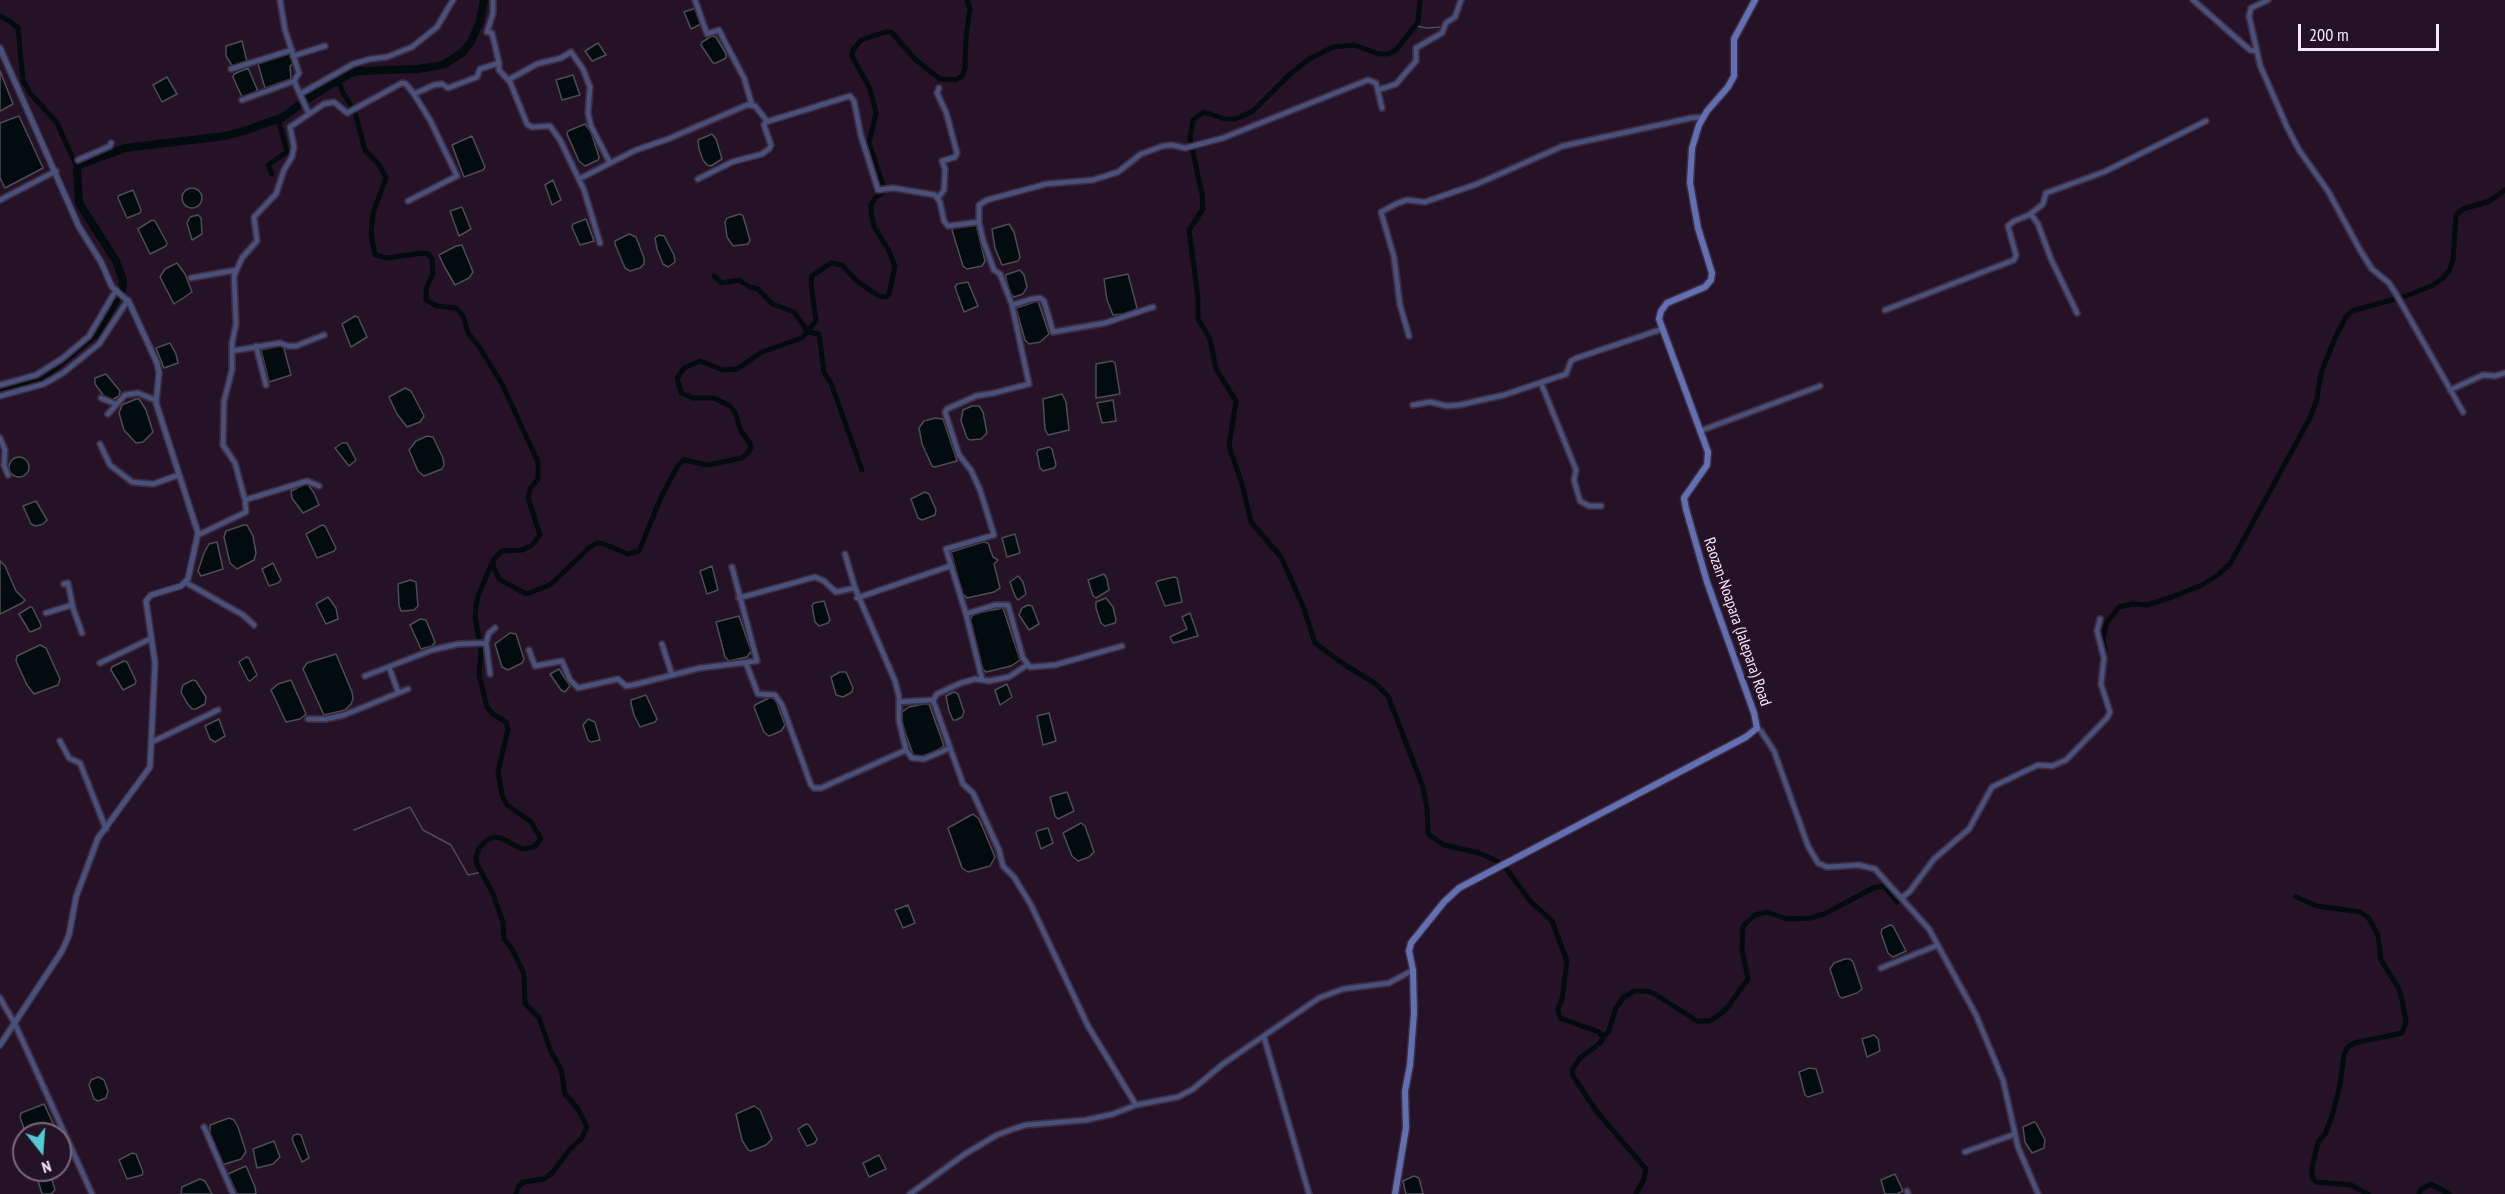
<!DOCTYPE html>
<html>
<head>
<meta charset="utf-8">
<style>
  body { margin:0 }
  #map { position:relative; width:2505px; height:1194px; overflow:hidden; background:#261227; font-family:"PT Sans Narrow",sans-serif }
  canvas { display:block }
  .north { position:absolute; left:12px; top:1122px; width:60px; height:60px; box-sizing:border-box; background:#261227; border:2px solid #7a687b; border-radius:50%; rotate:163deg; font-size:16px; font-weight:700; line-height:24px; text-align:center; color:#f7e9f8 }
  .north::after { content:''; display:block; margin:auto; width:21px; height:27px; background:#51ccd2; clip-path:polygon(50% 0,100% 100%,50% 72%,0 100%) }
  .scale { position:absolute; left:2298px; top:24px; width:141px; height:27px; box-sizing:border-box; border:3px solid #f7e9f8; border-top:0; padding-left:8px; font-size:18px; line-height:21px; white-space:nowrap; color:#f7e9f8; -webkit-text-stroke:4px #261227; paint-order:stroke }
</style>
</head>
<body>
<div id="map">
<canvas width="2505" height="1194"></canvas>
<div class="north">N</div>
<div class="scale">200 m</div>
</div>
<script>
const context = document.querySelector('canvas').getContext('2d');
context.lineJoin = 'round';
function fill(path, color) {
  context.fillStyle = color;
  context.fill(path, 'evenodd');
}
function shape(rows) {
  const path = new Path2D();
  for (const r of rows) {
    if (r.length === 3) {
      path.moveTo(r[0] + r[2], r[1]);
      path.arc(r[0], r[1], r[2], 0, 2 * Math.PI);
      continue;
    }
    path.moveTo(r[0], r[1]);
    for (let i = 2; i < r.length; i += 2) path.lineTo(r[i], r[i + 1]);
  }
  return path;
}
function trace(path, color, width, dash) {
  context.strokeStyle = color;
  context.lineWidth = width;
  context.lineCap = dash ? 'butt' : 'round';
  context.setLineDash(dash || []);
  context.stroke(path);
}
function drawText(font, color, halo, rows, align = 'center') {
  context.font = font + ' "PT Sans Narrow",sans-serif';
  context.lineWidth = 6;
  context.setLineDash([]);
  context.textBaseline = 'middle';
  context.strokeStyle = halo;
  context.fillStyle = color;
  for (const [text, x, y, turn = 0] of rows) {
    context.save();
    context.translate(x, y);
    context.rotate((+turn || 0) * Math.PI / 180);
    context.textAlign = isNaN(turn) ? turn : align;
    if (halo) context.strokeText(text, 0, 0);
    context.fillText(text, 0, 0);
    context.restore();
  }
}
const water = shape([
  [696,8,701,24,691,29,684,12,696,8],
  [712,36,716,37,726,54,726,58,716,63,713,63,701,45,702,42,712,36],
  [242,41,247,62,233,67,226,56,226,46,242,41],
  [598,43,606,55,592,61,585,51,598,43],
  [290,53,294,63,290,66,291,79,265,88,258,64,290,53],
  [248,68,257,89,256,92,244,97,242,97,233,77,234,74,248,68],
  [0,71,13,104,0,111,0,71],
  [573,75,580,95,562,100,556,80,573,75],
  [167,77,177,94,162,102,153,85,167,77],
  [19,116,43,168,5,188,0,178,0,123,19,116],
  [585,124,591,132,599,157,598,160,585,166,579,161,567,134,568,131,585,124],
  [712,134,716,139,722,159,711,166,707,165,703,160,699,149,698,140,712,134],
  [472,136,485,167,483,170,464,177,452,145,472,136],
  [553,180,561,200,552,205,545,185,553,180],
  [192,198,10],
  [133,190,141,210,140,213,127,218,118,198,118,196,133,190],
  [462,207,471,229,459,236,450,211,462,207],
  [740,214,743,216,750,240,748,244,733,246,727,237,725,222,727,218,740,214],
  [198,215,201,218,202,234,192,240,187,223,190,217,198,215],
  [586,219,594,241,580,245,572,227,573,224,586,219],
  [152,220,155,221,167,243,166,246,150,254,138,229,152,220],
  [976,224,985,261,982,266,967,269,963,266,952,230,955,227,976,224],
  [1009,224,1014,232,1020,257,1018,261,1002,265,995,248,992,229,1009,224],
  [629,234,636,237,644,258,644,264,640,268,630,271,625,268,615,244,615,241,629,234],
  [659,235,664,236,674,255,675,262,668,267,663,264,657,249,655,238,659,235],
  [462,245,473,272,469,278,455,285,444,266,439,255,456,246,462,245],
  [177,263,185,274,192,292,174,304,160,277,165,269,177,263],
  [1020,270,1024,275,1027,287,1023,294,1014,297,1010,293,1005,275,1020,270],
  [1128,274,1137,308,1130,313,1113,315,1107,300,1104,279,1128,274],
  [968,282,978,306,964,312,955,287,957,284,968,282],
  [1038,301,1049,334,1040,342,1029,344,1025,340,1016,308,1038,301],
  [355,316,358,317,367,337,351,347,342,324,355,316],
  [170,343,176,354,178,363,164,368,156,348,170,343],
  [283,345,291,375,269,382,261,350,283,345],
  [1112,361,1115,363,1120,394,1096,398,1096,364,1112,361],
  [106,374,120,391,119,396,112,400,107,400,95,384,95,378,106,374],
  [405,388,411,391,424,416,420,422,407,427,397,414,389,397,405,388],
  [1062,394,1066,402,1069,430,1048,435,1045,429,1043,399,1062,394],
  [136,399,139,399,146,410,153,432,143,442,136,443,124,430,119,413,122,405,136,399],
  [1113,400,1116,421,1102,423,1097,403,1113,400],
  [972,406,979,406,983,412,987,433,981,439,970,440,967,438,961,421,963,410,972,406],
  [935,418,943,419,957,461,935,467,932,466,922,444,919,428,924,421,935,418],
  [427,436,433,437,443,458,444,465,442,469,424,476,418,471,409,450,416,441,427,436],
  [342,443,347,443,356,460,349,466,335,448,342,443],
  [1049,447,1052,449,1056,465,1054,468,1043,471,1040,468,1037,453,1038,450,1049,447],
  [19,467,10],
  [307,483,314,493,319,505,303,513,292,498,291,491,307,483],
  [925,492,929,494,936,510,935,515,922,520,918,518,911,499,925,492],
  [36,501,47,520,43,524,36,526,31,524,23,506,36,501],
  [244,525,247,525,253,536,256,553,254,560,237,569,230,563,224,537,226,531,244,525],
  [322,525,325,526,336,548,334,551,317,558,306,534,322,525],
  [1015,534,1020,553,1007,557,1002,538,1015,534],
  [217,542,223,569,201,576,198,571,204,553,209,544,217,542],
  [983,542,988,543,993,557,998,560,994,564,1000,588,994,592,967,598,962,593,951,552,983,542],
  [0,561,5,566,16,591,25,600,22,603,0,614,0,561],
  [273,563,281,580,278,583,269,586,262,569,273,563],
  [712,566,718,590,707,594,700,571,712,566],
  [1104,574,1107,579,1109,590,1096,598,1093,596,1088,580,1104,574],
  [1018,576,1023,582,1026,594,1018,600,1015,596,1010,582,1018,576],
  [1174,577,1177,578,1182,602,1165,606,1156,583,1158,581,1174,577],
  [410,580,416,582,418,606,414,610,404,611,401,611,399,605,398,584,410,580],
  [328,597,336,608,338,619,326,624,316,604,328,597],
  [1106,598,1113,607,1116,620,1115,623,1105,626,1101,623,1096,608,1096,602,1106,598],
  [824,601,830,620,828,623,819,626,815,622,812,606,814,603,824,601],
  [1028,605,1032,606,1039,624,1029,630,1019,615,1022,608,1028,605],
  [30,607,32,607,41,625,40,628,30,632,19,614,30,607],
  [1003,608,1020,660,1011,666,986,672,980,666,970,621,972,616,977,613,1003,608],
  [1190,613,1198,636,1173,643,1170,637,1187,629,1182,617,1190,613],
  [739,616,751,651,747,657,729,661,725,657,716,622,739,616],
  [420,619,426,620,435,642,432,646,421,649,410,625,420,619],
  [510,633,516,634,524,659,522,663,508,670,502,667,495,644,510,633],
  [40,645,46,648,60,679,58,685,34,694,27,685,16,661,17,656,40,645],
  [336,654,352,692,353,699,351,704,345,710,324,715,303,669,307,663,336,654],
  [246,657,249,658,257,675,250,681,248,680,239,662,246,657],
  [124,661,127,662,136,681,135,684,123,690,111,670,112,667,124,661],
  [559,669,570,686,565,692,561,690,550,674,559,669],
  [840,672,846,672,853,688,852,692,843,697,836,695,831,677,840,672],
  [193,680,196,681,206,697,205,704,196,709,192,709,187,703,181,692,183,685,193,680],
  [291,680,306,714,300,719,286,722,271,690,278,684,291,680],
  [1007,684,1012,697,1000,705,995,690,1007,684],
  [954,692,958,694,964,712,962,717,956,720,953,720,949,711,946,696,954,692],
  [646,695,657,719,655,722,640,727,634,715,631,703,631,700,646,695],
  [771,697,776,701,785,725,781,731,769,736,764,732,754,707,755,705,771,697],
  [924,704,929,704,944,746,930,755,914,757,901,721,901,713,909,707,924,704],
  [1049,713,1056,741,1043,745,1037,716,1049,713],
  [219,719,225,736,215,742,210,739,205,726,219,719],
  [588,719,595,722,600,740,591,742,588,740,583,725,588,719],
  [1067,792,1074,811,1058,819,1055,816,1050,797,1067,792],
  [973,814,979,819,995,857,990,866,968,872,962,868,948,828,973,814],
  [1081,823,1085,826,1094,852,1089,857,1078,861,1072,856,1063,833,1081,823],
  [1048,828,1053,843,1041,849,1036,833,1037,831,1048,828],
  [908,905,915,923,903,928,895,910,908,905],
  [1890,925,1893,926,1906,951,1893,957,1888,953,1881,933,1882,929,1890,925],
  [1845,959,1850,959,1853,962,1862,989,1857,993,1842,998,1839,996,1830,969,1834,963,1845,959],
  [1874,1035,1878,1039,1880,1051,1867,1057,1862,1039,1874,1035],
  [1809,1068,1816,1069,1823,1092,1808,1097,1805,1095,1799,1072,1809,1068],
  [98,1077,104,1080,108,1091,106,1098,98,1101,94,1099,89,1085,91,1080,98,1077],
  [44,1104,58,1134,26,1134,20,1117,21,1113,44,1104],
  [754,1106,760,1110,772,1139,766,1145,751,1151,748,1150,742,1140,736,1114,754,1106],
  [229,1118,234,1120,238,1127,246,1152,241,1159,222,1165,210,1135,210,1125,229,1118],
  [2034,1122,2036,1123,2045,1140,2044,1148,2032,1153,2025,1142,2023,1127,2034,1122],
  [806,1124,809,1125,817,1139,815,1143,807,1146,798,1129,806,1124],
  [298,1134,301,1135,309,1158,302,1162,292,1139,294,1135,298,1134],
  [274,1141,280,1157,273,1164,257,1168,253,1149,274,1141],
  [132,1153,136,1154,143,1172,142,1175,127,1179,119,1160,132,1153],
  [879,1155,886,1169,869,1177,863,1163,879,1155],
  [246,1166,255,1187,256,1194,237,1194,228,1174,246,1166],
  [47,1172,52,1180,55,1190,51,1194,42,1194,37,1177,47,1172],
  [1895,1174,1903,1191,1897,1194,1885,1194,1881,1180,1895,1174],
  [1414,1176,1419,1178,1423,1194,1406,1194,1403,1181,1414,1176],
  [200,1179,205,1181,212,1194,181,1194,182,1187,200,1179]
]);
fill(water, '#020b0d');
trace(water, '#4c4e54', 1.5);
trace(shape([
  [1416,26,1427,28,1441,27],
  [354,830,410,807,423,830,451,845,468,875,482,872]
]), '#4c4e54', 1.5);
trace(shape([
  [1420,0,1418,22,1396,50,1388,54,1379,54,1354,45,1333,47,1309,59,1289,75,1253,111,1245,115,1235,119,1225,119,1204,112,1193,120,1190,139,1202,194,1203,209,1189,230,1198,297,1198,319,1210,339,1216,369,1236,401,1229,446,1242,484,1251,522,1281,557,1303,606,1315,643,1342,663,1376,684,1388,696,1423,787,1427,808,1428,834,1444,845,1479,853,1497,861,1508,871,1531,902,1552,921,1567,961,1562,999,1558,1009,1560,1018,1599,1032,1603,1038,1599,1044,1580,1058,1572,1070,1573,1076,1597,1112,1646,1169,1644,1179,1636,1194],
  [0,16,11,22,18,28,23,81,30,93,57,123,77,167],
  [339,81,342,91,355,112,365,150,380,166,386,178,373,213,371,234,375,255,388,258,422,253,428,254,432,259,433,273,426,289,426,300,437,306,456,308,463,316,468,333,480,348,502,384,538,462,538,479,530,489,528,498,540,535,532,545,522,550,502,551,494,559,493,566,499,579,526,594,550,585,590,547,597,543,604,544,628,554,639,551,662,495,679,464,684,460,707,465,742,458,747,454,751,448,750,444,740,429,735,412,730,406,714,398,693,398,681,393,677,378,684,368,700,361,723,370,737,369,762,352,802,338,816,321,811,283,812,276,831,263,842,265,858,282,879,296,886,297,889,294,895,266,888,249,874,227,871,212,871,205,875,198,885,191,869,143,876,113,870,89,852,56,853,50,861,40,885,32,891,32,916,60,940,79,956,80,963,75,965,68,966,37,970,8,967,0],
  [272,174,268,165,287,152,278,119],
  [714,276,721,283,739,280,750,287,758,289,772,304,794,312,808,332,819,334,824,372,831,383,862,470],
  [0,390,44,378,96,335],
  [492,563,478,596,476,607,475,617,481,650,479,675,487,707,493,714,506,722,508,729,498,772,502,795,507,805,531,822,541,839,534,847,522,849,501,838,494,837,487,840,479,848,476,857,477,864,493,894,503,922,504,939,512,949,524,974,525,1003,539,1018,551,1052,561,1069,565,1094,578,1109,587,1127,582,1138,570,1149,552,1173,544,1179,523,1182,518,1187,516,1194],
  [2105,649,2103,639,2106,624,2119,607,2132,604,2147,605,2172,597,2202,585,2218,575,2230,564,2310,418,2317,399,2321,373,2335,338,2346,317,2352,311,2406,296,2431,286,2442,279,2449,271,2453,260,2456,215,2463,209,2490,201,2505,190],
  [2296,897,2317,906,2360,912,2368,917,2378,935,2381,960,2399,989,2402,1000,2406,1022,2402,1033,2354,1043,2348,1047,2344,1054,2340,1085,2332,1116,2325,1134,2318,1142,2312,1167,2312,1177,2316,1182,2351,1185,2368,1194],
  [1602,1036,1608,1033,1616,1008,1623,998,1634,991,1647,991,1655,994,1697,1021,1710,1021,1719,1015,1727,1008,1748,979,1742,949,1743,926,1755,915,1767,912,1787,919,1811,918,1824,914,1873,888,1884,886,1897,902],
  [2419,1194,2421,1189,2431,1184,2449,1194]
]), '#020b0d', 5);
trace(shape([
  [96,335,122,290,123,280,116,261,79,203,77,171,79,165,125,148,225,136,247,130,283,117,310,97,349,74,359,71,418,69,443,65,462,53,471,42,480,21,484,0]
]), '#020b0d', 8);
const minor = shape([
  [280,0,285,30,299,73,294,81,309,114],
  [695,0,707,34,719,30,726,44,744,78,752,105],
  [2193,0,2250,50,2256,51],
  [2268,0,2251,8,2249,16,2260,65,2287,127,2299,150,2328,191,2360,250,2372,269,2389,283,2396,294,2463,412],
  [293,56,325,46],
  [499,63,499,70,510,82,527,124,532,127,550,126,560,140,584,190,600,243],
  [231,69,292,50],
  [508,80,537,64,561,58,571,52,583,69,590,87,588,113,591,126,610,163],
  [1378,90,1396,84,1416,61,1416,48,1442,33,1446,23,1455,17,1461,0],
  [300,94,353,64,370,59,387,57,412,47,437,27,453,0],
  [242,100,294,81],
  [78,160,110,146,111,143],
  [579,179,636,150,668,139,747,105,755,106,767,121],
  [698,179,732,162,762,154,769,149,771,145,764,125,766,122,850,96,854,101,861,136,878,190,893,188,935,195,940,202,944,221,948,226,979,222],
  [938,198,944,190,945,169,942,161,955,157,957,153,946,112,937,93,939,88],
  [0,200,56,171],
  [408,201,457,176,430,120,414,94],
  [2031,214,2038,224,2051,259,2077,313],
  [191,278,236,270],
  [1012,305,1032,299,1040,298,1044,301,1053,332,1105,323,1153,307],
  [1885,310,2014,260,2016,255,2008,226,2014,221,2029,215,2043,204,2046,193,2104,172,2206,121],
  [1409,336,1400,305,1394,257,1381,212,1398,203,1407,200,1425,202,1477,184,1563,146,1691,118,1703,117],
  [256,346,266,385],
  [232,351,280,343,288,346,296,346,324,335],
  [1541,383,1576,470,1574,480,1580,501,1589,506,1601,506],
  [0,385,36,375,63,358,89,336,116,290],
  [2450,390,2483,375,2495,376,2505,373],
  [0,396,44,384,63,373,99,344,128,300],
  [101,398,116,404],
  [1413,405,1430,402,1447,406,1459,405,1504,395,1566,374,1571,361,1577,358,1662,329],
  [108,414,125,395,138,393,155,400],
  [1700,431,1820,386],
  [0,438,5,450,4,465,8,475],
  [100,444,110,465,132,482,153,484,179,475],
  [319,486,307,481,245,500,235,463,223,445,224,401,232,370,232,343,236,324,234,276,242,258,257,241,254,217,276,194,284,170,292,157,294,147,290,127,324,104,334,102,347,113,402,83,406,84,414,94,434,85,442,84,448,88,477,77,480,69,499,63,492,33,487,32,493,13,493,0],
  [198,535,246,512,245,500],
  [845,554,855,588,895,681,899,697,899,721,906,750],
  [185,582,243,615,254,625],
  [64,584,68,583,73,608,82,633],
  [739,598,815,577,824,581,836,592,855,588],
  [857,598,950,566],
  [46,613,72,605],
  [966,614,995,605,1008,605,1023,658,1030,667,1055,665,1122,646],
  [662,644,672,675],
  [529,650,535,666,562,661,570,680,578,688,618,679,626,686,633,685,700,668,757,661,732,567],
  [100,663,150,639],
  [746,663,758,694,775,695,782,705,811,785,814,788,821,788,906,750,912,758,924,759,950,748],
  [1027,665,1009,677,989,681,975,679,961,683,937,694,933,700,963,784,973,793,999,850,1003,866,1014,877,1031,905,1088,1026,1136,1105],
  [389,667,398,692],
  [490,674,486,643,489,633,495,628],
  [365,676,432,650,458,644,486,643],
  [982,679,966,614,946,549,994,535,980,490,971,470,959,455,945,412,947,409,976,396,994,393,1029,384,1012,305,1000,274,994,270,983,240,979,222,979,205,987,200,1046,184,1093,180,1118,172,1141,154,1163,146,1172,145,1185,148,1223,138,1368,80,1376,83,1382,108],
  [899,702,933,700],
  [308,719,326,719,344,715,408,689],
  [1757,728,1761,731,1774,751,1808,846,1818,863,1827,867,1859,865,1875,869,1929,929,1976,1015,2003,1080,2018,1147,2038,1194],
  [60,741,69,758,80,763,106,829],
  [152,742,218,710],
  [1902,898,1910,891,1934,859,1969,829,1992,787,2038,765,2052,766,2066,760,2107,718,2110,712,2101,684,2104,658,2097,631,2100,619],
  [1881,968,1938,945],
  [0,998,15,1024,92,1194],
  [1264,1037,1309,1194],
  [204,1127,233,1194],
  [1965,1152,2015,1134],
  [1907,1191,1908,1194],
  [910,1194,965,1154,997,1135,1016,1128,1026,1125,1086,1120,1113,1114,1136,1105,1178,1097,1193,1089,1223,1064,1319,998,1343,989,1389,983,1413,970]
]);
const tertiary = shape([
  [0,48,79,227,101,262,112,287,129,302,157,363,159,373,156,403,198,533,188,579,181,586,151,595,146,601,155,663,150,767,98,838,76,897,69,935,62,951,0,1045]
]);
const secondary = shape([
  [1395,1194,1406,1128,1405,1091,1410,1065,1414,1013,1413,970,1409,951,1411,943,1444,902,1459,888,1746,737,1757,728,1754,713,1707,582,1686,509,1684,498,1707,465,1708,452,1659,319,1661,311,1667,303,1705,287,1711,280,1712,273,1698,228,1690,183,1692,148,1699,125,1707,111,1728,87,1734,76,1734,39,1755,0]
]);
trace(minor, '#3f2c40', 8);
trace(tertiary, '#3f2c40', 8);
trace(secondary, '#3f2c40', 9);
trace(minor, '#48517b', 4.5);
trace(tertiary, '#48517b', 5);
trace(secondary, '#6170b2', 6);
drawText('16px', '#f7e9f8', '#261227', [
  ["Raozan-Noapara (Jalepara) Road",1737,622,71]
]);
</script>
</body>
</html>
